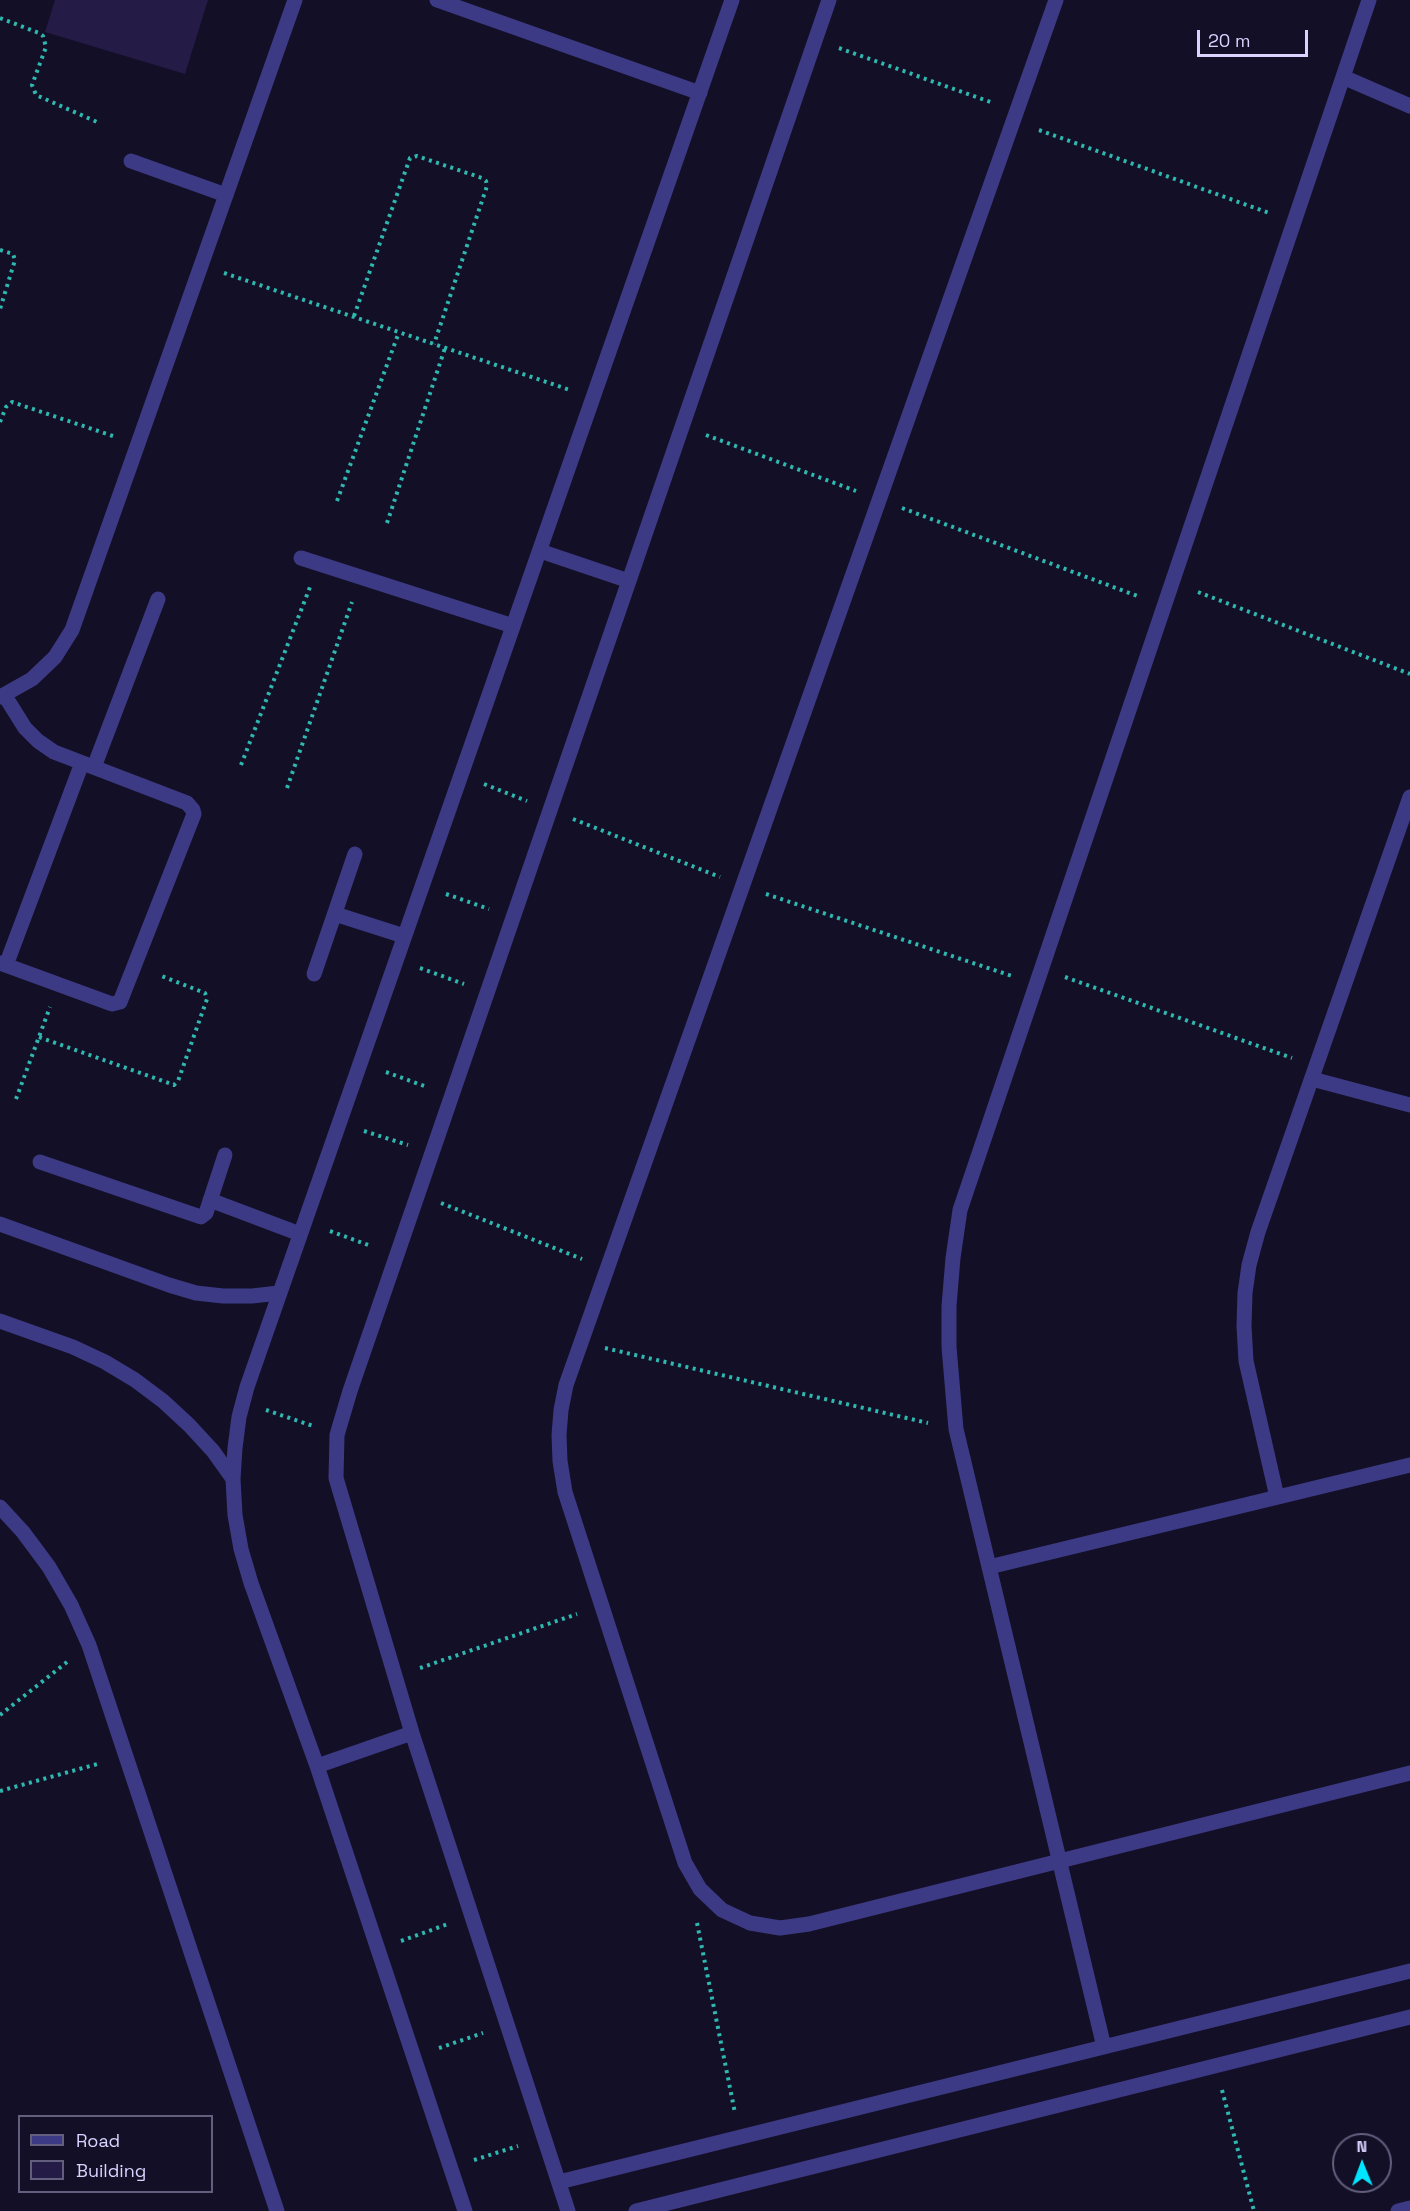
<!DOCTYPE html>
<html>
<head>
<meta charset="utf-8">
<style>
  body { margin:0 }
  #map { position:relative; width:1410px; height:2211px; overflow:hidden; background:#130f26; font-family:"Space Grotesk",sans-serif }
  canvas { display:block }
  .legend { position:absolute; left:18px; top:2115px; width:195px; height:78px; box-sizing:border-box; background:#130f26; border:2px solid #625e7d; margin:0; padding:8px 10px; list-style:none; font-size:18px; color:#d9d4ff }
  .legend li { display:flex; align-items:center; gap:12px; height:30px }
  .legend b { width:30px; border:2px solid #625e7d }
  .north { position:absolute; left:1332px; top:2133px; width:60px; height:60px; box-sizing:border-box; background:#130f26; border:2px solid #625e7d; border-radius:50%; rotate:359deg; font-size:16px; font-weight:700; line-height:24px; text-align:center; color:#d9d4ff }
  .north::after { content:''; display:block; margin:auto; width:21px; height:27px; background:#00e5ff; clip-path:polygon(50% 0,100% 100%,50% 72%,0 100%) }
  .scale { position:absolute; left:1197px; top:30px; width:111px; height:27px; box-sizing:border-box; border:3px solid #d9d4ff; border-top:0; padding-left:8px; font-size:18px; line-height:21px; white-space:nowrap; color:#d9d4ff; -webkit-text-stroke:4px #130f26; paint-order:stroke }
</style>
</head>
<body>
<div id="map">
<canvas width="1410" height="2211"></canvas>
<ul class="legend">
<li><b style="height:8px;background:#3d3a85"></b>Road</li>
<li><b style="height:16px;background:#241b47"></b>Building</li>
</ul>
<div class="north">N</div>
<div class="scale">20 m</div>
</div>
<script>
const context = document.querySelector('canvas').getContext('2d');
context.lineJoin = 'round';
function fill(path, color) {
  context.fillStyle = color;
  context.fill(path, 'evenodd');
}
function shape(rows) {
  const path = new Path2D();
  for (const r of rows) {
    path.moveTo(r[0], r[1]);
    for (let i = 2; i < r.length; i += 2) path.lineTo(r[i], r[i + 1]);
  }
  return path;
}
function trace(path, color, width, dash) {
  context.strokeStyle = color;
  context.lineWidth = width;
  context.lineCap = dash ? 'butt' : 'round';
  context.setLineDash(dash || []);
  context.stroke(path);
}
fill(shape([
  [55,0,208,0,185,74,45,32]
]), '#241b47');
trace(shape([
  [0,18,39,33,43,36,46,47,32,85,36,95,97,122],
  [839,48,993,103],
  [1039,130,1269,213],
  [0,250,13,254,15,260,0,309],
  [224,273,570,390],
  [354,316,410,158,417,156,482,178,486,181,487,186,434,344],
  [0,422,6,407,12,402,113,436],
  [706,435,856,491],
  [337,501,399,332],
  [902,508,1140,597],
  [387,523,445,348],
  [1198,592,1410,674],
  [241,765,310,587],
  [484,784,527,801],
  [287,788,352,602],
  [573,819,720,877],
  [446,894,489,909],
  [766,894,1012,976],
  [420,968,464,984],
  [1065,977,1292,1058],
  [39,1037,174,1085,178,1081,207,999,205,993,159,975],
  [386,1072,427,1087],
  [16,1099,50,1007],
  [364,1131,408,1145],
  [441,1203,582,1259],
  [330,1231,371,1246],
  [605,1348,928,1423],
  [266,1410,313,1426],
  [420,1668,577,1614],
  [0,1715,67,1662],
  [0,1791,101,1763],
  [697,1923,735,2113],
  [401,1941,448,1924],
  [439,2048,483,2033],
  [1222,2090,1254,2211],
  [474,2160,518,2146]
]), '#2fb8b0', 4, [3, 4.5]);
trace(shape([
  [131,161,226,195],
  [301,558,513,626],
  [94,767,158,599],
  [335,914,404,936],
  [314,974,355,854],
  [40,1162,201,1217,206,1213,225,1155],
  [210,1200,300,1234]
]), '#3d3a85', 15);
trace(shape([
  [437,0,700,93],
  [1056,0,566,1385,561,1410,559,1435,560,1461,565,1492,685,1863,700,1889,722,1910,750,1923,780,1928,809,1924,1410,1773],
  [1343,77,1410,106],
  [540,551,629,581],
  [0,697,32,679,55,657,72,630,295,0],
  [0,963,112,1004,120,1002,194,814,193,810,187,803,54,752,38,741,25,728,5,696],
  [6,965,82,763],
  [1312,1079,1410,1105],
  [0,1224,169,1285,196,1293,223,1296,252,1296,279,1293],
  [0,1321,73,1347,105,1362,135,1380,163,1401,189,1425,213,1451,233,1479],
  [1277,1497,1246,1361,1244,1326,1245,1293,1249,1265,1258,1232,1410,797],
  [0,1507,23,1532,49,1567,71,1605,89,1645,277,2211],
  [989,1567,1410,1465],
  [317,1766,412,1733],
  [1104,2047,956,1429,949,1347,949,1306,953,1258,960,1210,1369,0],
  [559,2182,1410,1971],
  [465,2211,317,1766,251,1583,241,1549,235,1515,233,1479,235,1448,239,1417,247,1387,732,0],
  [568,2211,412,1733,336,1478,337,1435,350,1391,829,0],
  [636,2211,1410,2017],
  [1398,2211,1410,2208]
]), '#3d3a85', 15);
</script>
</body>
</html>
